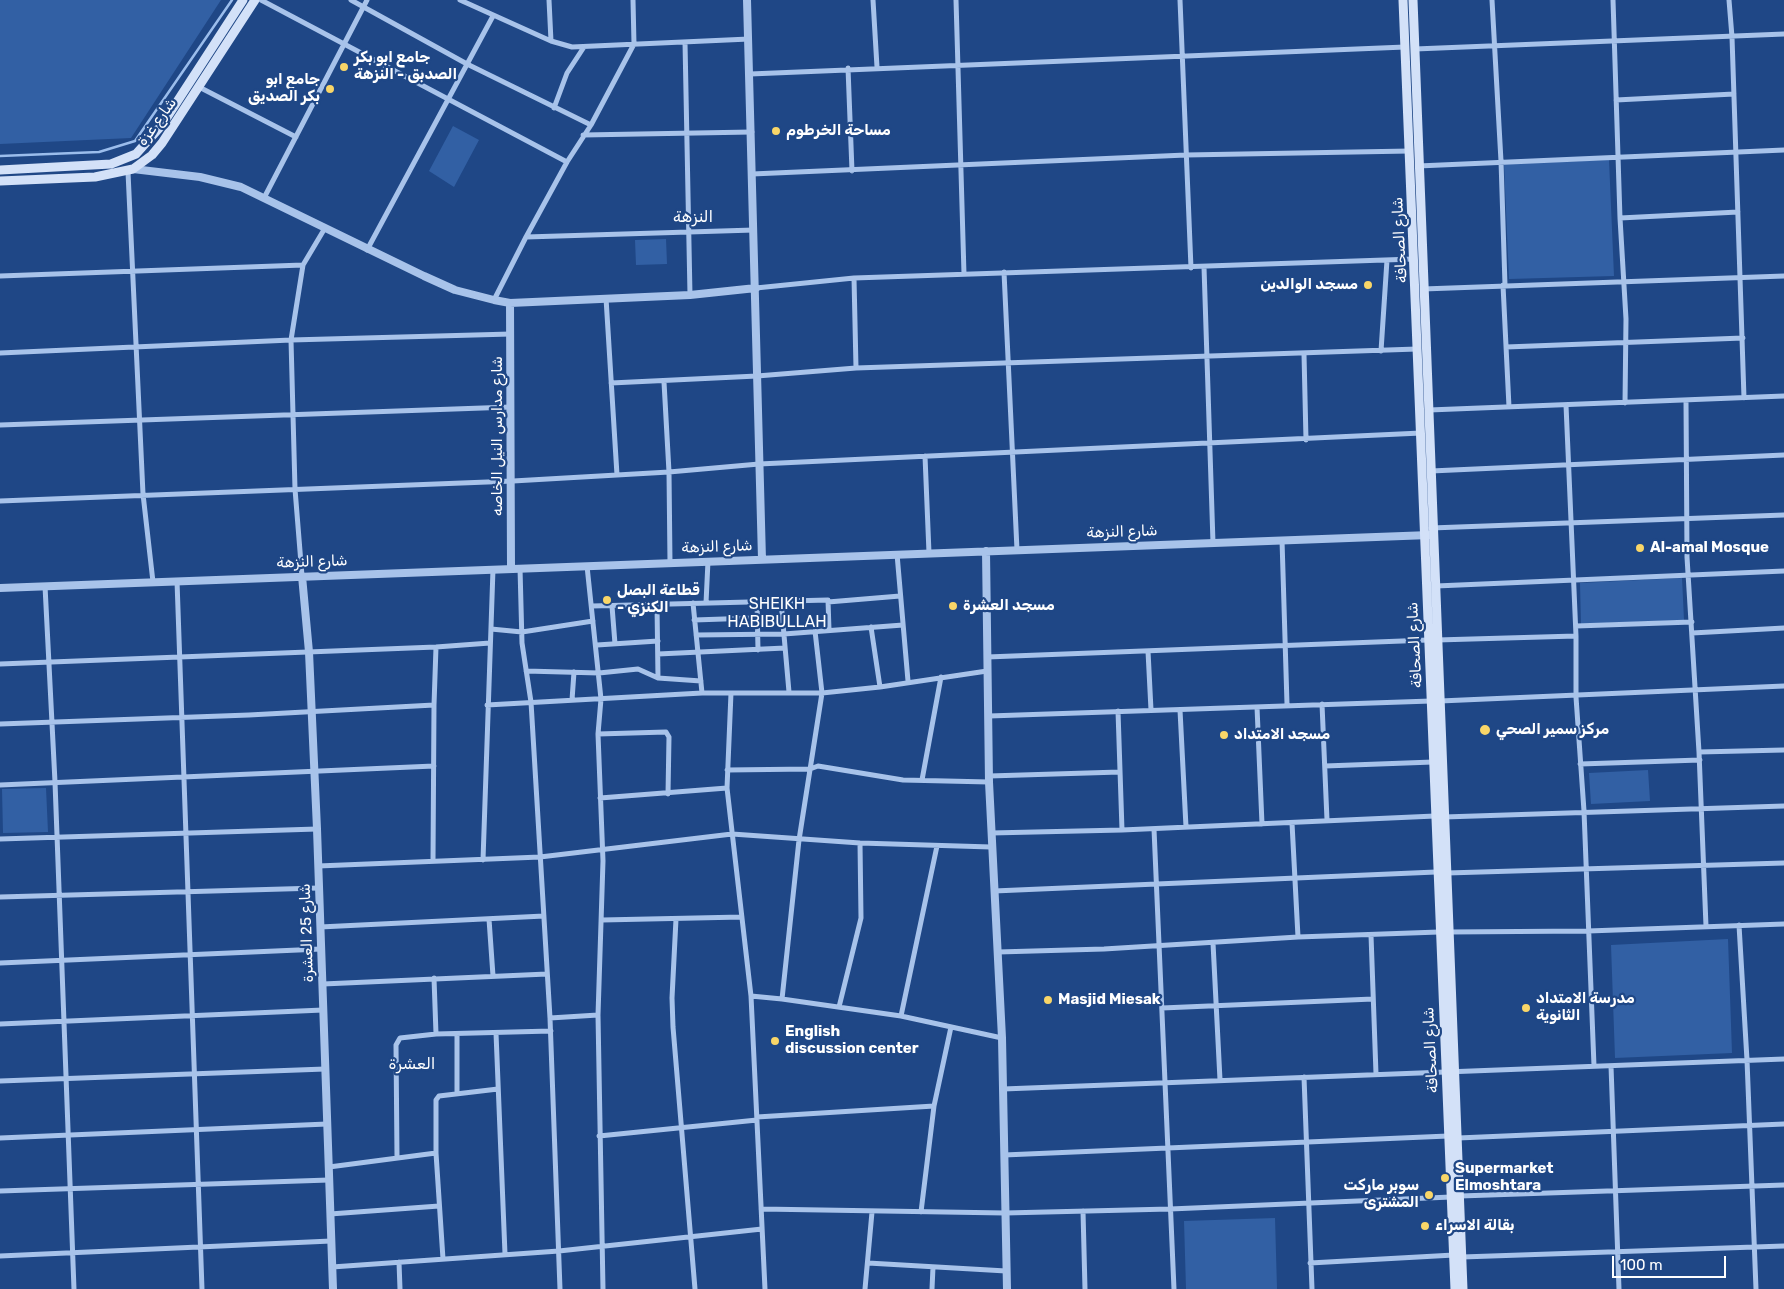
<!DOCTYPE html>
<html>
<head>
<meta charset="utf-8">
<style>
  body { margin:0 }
  #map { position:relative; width:1784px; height:1289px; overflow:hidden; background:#1f4786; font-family:Rubik,sans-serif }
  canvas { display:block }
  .scale { position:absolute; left:1612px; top:1256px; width:114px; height:22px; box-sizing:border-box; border:2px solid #fff; border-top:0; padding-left:6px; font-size:15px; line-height:18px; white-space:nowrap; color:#fff; -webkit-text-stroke:4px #1f4786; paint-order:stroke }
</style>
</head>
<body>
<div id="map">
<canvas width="1784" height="1289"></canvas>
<div class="scale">100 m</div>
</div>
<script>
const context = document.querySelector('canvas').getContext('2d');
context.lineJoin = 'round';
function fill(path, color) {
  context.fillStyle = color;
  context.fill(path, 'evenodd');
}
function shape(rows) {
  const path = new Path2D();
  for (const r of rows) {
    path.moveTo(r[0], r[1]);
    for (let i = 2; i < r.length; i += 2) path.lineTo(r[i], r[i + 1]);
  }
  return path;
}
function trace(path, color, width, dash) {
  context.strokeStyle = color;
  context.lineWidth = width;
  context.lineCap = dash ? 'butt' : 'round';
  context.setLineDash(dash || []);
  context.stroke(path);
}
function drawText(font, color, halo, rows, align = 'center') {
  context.font = font + ' Rubik,Cairo,sans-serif';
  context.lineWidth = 4.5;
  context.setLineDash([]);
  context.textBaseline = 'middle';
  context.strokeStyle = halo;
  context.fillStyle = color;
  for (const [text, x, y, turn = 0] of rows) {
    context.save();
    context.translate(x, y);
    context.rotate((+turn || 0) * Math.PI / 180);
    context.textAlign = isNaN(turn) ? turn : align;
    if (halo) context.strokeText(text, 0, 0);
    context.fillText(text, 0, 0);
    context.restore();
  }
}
fill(shape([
  [0,0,221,0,131,138,0,144],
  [453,126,479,140,454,187,429,171],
  [1609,160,1614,276,1509,279,1504,164],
  [666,239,667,264,636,265,635,240],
  [1682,578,1684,620,1581,624,1580,583],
  [1648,770,1650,801,1591,804,1589,773],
  [46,788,48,832,3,833,2,789],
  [1728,939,1732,1053,1615,1058,1611,945],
  [1275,1218,1277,1289,1186,1289,1184,1221]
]), '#3260a4');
trace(shape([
  [0,156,99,152,135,141,232,0]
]), '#9bbdec', 2.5);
trace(shape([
  [261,0,567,162],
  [351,0,467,64,591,125],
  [460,0,551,41,572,47,749,39],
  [549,0,551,41],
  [873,0,877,67],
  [956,0,964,274],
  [1180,0,1191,268],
  [1492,0,1501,161,1505,285],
  [1613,0,1620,218,1626,319,1625,403],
  [1729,0,1732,37,1744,398],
  [685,42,690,295],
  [1415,49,1784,34],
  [848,68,852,171],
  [750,74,1405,47],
  [199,87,296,137],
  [1616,100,1734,94],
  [554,108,567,73,584,47],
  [583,135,752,132],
  [1418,166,1784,150],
  [128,172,143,494,153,582],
  [752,174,1186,155,1410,151],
  [264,198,367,0],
  [1620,218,1738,212],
  [526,237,754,230],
  [367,250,493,16],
  [1204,267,1213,543],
  [1004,272,1017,550],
  [0,276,303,265],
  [854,278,856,368],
  [1503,285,1509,407],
  [756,288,854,278,1414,259],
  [1423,289,1784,276],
  [606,298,617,475],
  [494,300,526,237,567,162,591,125,634,44,633,0],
  [1506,347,1743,338],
  [1381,351,1387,260],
  [0,353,291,340,511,334],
  [1304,354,1306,440],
  [664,382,669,472,670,563],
  [611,383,757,376,856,368,1417,349],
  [1686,400,1687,557,1699,752,1706,926],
  [1566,405,1576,636,1576,697,1584,811,1594,1066],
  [1429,410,1784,396],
  [0,425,511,407],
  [925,456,929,553],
  [1431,471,1784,455],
  [0,501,513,481,669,472,759,464,1421,433],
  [1431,528,1784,515],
  [1282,540,1287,704],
  [897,554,908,681],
  [587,566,601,699,598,734,603,861,598,1015,603,1289],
  [520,568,522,643,531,702,550,1018,560,1289],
  [302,576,295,489,291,340,303,265,325,228],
  [177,581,202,1289],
  [45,586,55,782,74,1289],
  [1436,586,1784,571],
  [781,601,789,692],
  [757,602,758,650],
  [828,602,900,596],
  [693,603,702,693],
  [706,603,708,561],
  [657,605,658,678],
  [592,606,828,600,829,630],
  [612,606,615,644],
  [694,620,783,617],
  [1576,626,1692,622],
  [871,627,880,687],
  [491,629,522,632,593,621],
  [1692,633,1784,628],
  [696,635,784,634,903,625],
  [1437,640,1576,636],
  [597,645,658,641],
  [1148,651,1151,710],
  [658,654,785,648],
  [987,657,1428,640],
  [0,664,436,647,490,643],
  [526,671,599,673,638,669,658,678,701,681],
  [731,693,727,788,751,996,765,1289],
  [572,700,574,672],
  [1440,701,1784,686],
  [1322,704,1327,820],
  [487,705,702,693,822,693,880,687,987,671],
  [1257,707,1262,824],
  [1180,710,1186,827],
  [1118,711,1122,830],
  [989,716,1431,701],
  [0,724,249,715,434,705],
  [598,734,666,732,669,737,668,794],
  [1699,752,1784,750],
  [1580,764,1700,760],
  [1325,766,1433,762],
  [727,770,810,769,818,766,903,780,989,782],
  [989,776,1120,772],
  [922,780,941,677],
  [0,785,434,766],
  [600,798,727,788],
  [1444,817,1784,806],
  [1292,823,1298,937],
  [1154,829,1174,1289],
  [991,833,1122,830,1435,816],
  [0,839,317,829],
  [483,860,493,569],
  [433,861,434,705,436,647],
  [318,866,540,857,732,834,860,843,991,847],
  [1447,873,1784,863],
  [994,891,1436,872],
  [0,897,319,888],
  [489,919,493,976],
  [676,919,672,998,673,1027,695,1289],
  [602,920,742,917],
  [1739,925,1747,1060,1756,1289],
  [320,927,544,916],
  [1449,932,1588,931,1784,924],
  [1371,935,1376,1074],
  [1213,943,1220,1080],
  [998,952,1104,949,1298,937,1439,932],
  [0,963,321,949],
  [434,978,436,1034],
  [323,984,547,974],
  [751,996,782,999,901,1016,1002,1038],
  [782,999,799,840,822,693,815,631],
  [839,1007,861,918,860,843],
  [1162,1008,1373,999],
  [901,1016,937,846],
  [550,1018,598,1015],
  [0,1024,323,1010],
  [496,1033,505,1254],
  [1611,1066,1619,1289],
  [1304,1077,1312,1289],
  [0,1081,325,1069],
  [1003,1089,1784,1059],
  [457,1093,457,1034],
  [757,1117,934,1106],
  [599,1136,757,1120],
  [0,1138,327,1124],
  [1458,1138,1784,1124],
  [1004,1155,1448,1136],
  [397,1157,396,1045,400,1038,436,1034,551,1031],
  [329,1167,436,1153],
  [0,1191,329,1180],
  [1460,1196,1784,1185],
  [761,1209,1005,1213,1170,1209,1451,1197],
  [1083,1211,1085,1289],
  [921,1212,934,1106,951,1027],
  [330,1214,439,1206],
  [0,1256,331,1241],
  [1462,1257,1784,1246],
  [443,1259,436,1153,436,1100,439,1096,498,1089],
  [399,1262,400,1289],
  [868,1263,1006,1271],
  [1310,1263,1454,1255],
  [332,1267,559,1251,762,1229],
  [865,1289,872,1212],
  [932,1289,933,1267]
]), '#a8c3ea', 5);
trace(shape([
  [747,0,762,559],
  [133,169,200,177,241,187,424,276,455,290,494,300,510,303,690,295,756,288],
  [510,303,511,569],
  [986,551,989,782,1002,1038,1007,1289],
  [302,576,309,652,317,829,333,1289],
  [0,588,1430,535]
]), '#a8c3ea', 8);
trace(shape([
  [1403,0,1455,1289],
  [1413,0,1463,1289],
  [0,170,111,164,136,154,162,125,243,0],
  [0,181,95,177,133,169,152,155,162,143,255,0]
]), '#d3e1f8', 9);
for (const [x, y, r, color] of [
  [344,67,5,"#f9d668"],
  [330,89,5,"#f9d668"],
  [776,131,5,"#f9d668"],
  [1368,285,5,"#f9d668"],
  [1640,548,5,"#f9d668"],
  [607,600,5,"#f9d668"],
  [953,606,5,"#f9d668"],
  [1485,730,6,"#f9d668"],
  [1224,735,5,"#f9d668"],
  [1048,1000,5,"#f9d668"],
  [1526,1008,5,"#f9d668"],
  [775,1041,5,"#f9d668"],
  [1445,1178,5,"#f9d668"],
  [1429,1195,5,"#f9d668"],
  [1425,1226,5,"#f9d668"]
]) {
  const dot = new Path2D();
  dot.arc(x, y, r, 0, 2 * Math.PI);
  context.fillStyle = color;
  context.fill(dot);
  trace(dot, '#1f4786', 2);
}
drawText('bold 15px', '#fff', '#1f4786', [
  ["جامع ابو بكر",354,58],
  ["الصدبق - النزهة",354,75],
  ["جامع ابو",320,80,"right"],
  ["بكر الصديق",320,97,"right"],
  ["مساحة الخرطوم",786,131],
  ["مسجد الوالدين",1358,285,"right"],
  ["Al-amal Mosque",1650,548],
  ["قطاعة البصل",617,591],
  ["- الكنزي",617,608],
  ["مسجد العشرة",963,606],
  ["مركز سمير الصحي",1496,730],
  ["مسجد الامتداد",1234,735],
  ["مدرسة الامتداد",1536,999],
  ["الثانوية",1536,1016],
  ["Masjid Miesak",1058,1000],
  ["English",785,1032],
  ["discussion center",785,1049],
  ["Supermarket",1455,1169],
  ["Elmoshtara",1455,1186],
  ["سوبر ماركت",1419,1186,"right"],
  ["المشترى",1419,1203,"right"],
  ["بقالة الاسراء",1435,1226]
], 'left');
drawText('15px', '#fff', '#1f4786', [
  ["شارع غزة",157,122,-54],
  ["شارع الصحافة",1400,240,-93],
  ["شارع مدارس النيل الخاصه",498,436,-90],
  ["شارع النزهة",1122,532,-2],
  ["شارع النزهة",717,547,-2],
  ["شارع النزهة",312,562,-2],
  ["شارع الصحافة",1415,645,-93],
  ["شارع 25 العشرة",307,933,-92],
  ["شارع الصحافة",1431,1050,-93]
]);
drawText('16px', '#fff', '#1f4786', [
  ["النزهة",693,217],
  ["SHEIKH",777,604],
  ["HABIBULLAH",777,622],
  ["العشرة",412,1064]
]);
</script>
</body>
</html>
